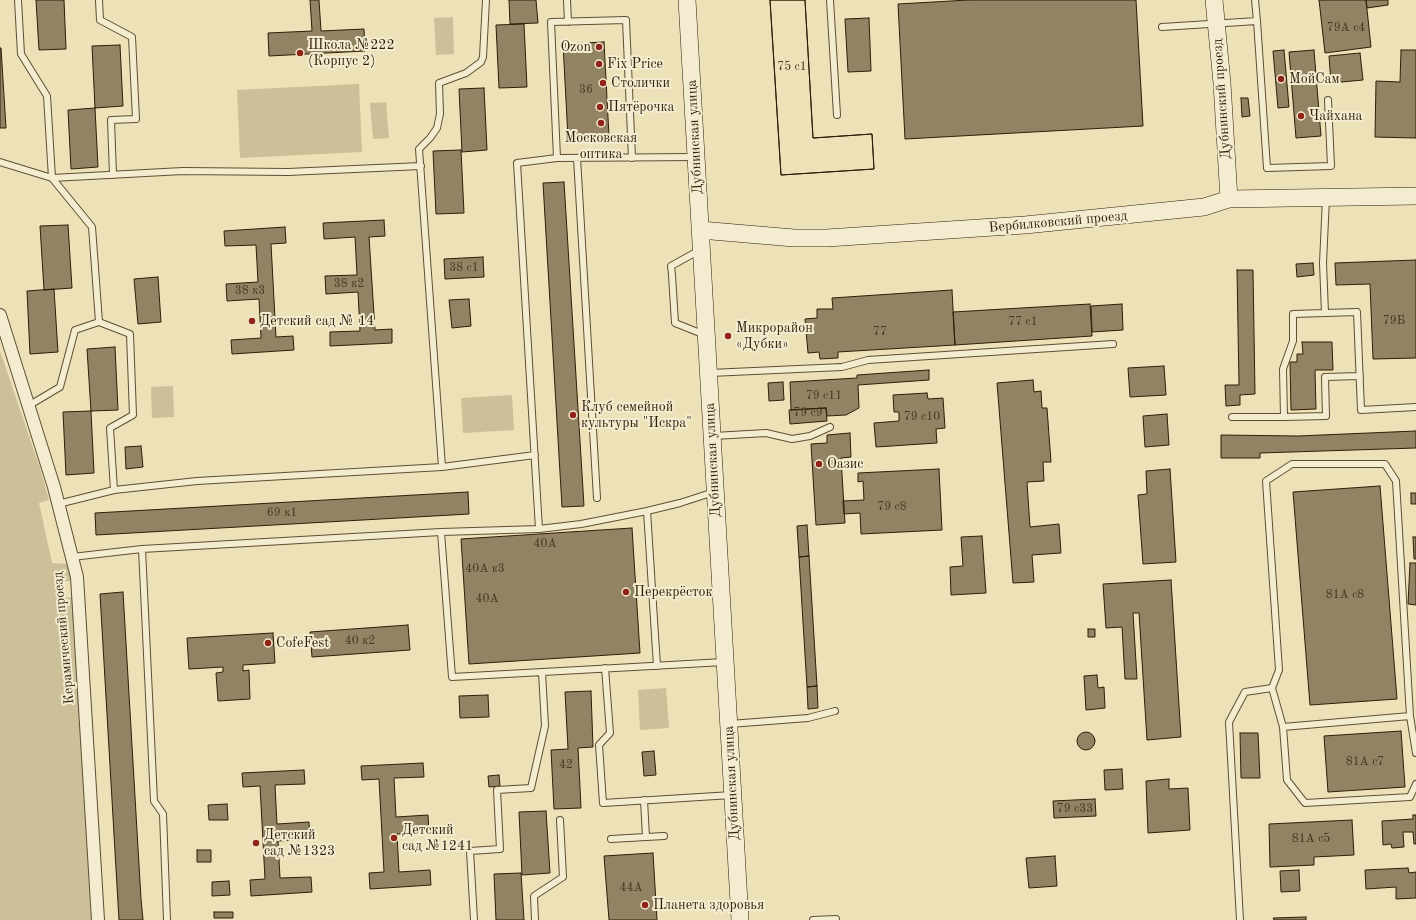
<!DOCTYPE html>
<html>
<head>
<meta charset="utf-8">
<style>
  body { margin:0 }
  canvas { display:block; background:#ece1b7 }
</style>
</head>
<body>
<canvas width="1416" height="920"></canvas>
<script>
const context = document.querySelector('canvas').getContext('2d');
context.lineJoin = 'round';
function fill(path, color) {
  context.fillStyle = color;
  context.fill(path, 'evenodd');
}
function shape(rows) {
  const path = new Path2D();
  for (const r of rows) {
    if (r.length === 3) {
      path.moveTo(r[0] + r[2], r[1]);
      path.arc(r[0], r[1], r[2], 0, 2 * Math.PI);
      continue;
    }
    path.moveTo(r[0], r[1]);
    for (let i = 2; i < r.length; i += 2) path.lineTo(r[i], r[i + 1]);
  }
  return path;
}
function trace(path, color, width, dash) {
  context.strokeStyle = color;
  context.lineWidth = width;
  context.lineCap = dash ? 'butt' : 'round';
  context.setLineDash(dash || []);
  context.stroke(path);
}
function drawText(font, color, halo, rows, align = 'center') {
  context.font = font + ' "Old Standard TT",serif';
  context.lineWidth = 4;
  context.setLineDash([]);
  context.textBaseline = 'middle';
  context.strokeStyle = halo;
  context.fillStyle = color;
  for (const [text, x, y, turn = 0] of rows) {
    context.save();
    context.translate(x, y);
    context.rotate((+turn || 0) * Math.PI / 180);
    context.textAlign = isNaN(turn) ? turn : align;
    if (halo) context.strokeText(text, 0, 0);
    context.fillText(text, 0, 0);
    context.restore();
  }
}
fill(shape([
  [453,17,454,54,436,55,434,18],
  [359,84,362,152,240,158,237,90],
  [386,102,389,138,373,139,370,103],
  [0,351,40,468,49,500,39,503,52,563,69,564,74,581,56,582,57,598,75,597,94,920,0,920],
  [173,386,174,417,152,418,151,387],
  [512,395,514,430,463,433,461,398],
  [666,688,669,728,640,730,638,690]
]), '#ccc099');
const building = shape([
  [36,0,64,0,66,49,39,50,36,0],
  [310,0,319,0,321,31,364,29,365,51,269,56,268,33,312,31,310,0],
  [509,0,536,0,538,23,510,24,509,0],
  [770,0,805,0,813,138,872,134,874,169,781,175,770,0],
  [770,0,805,0,813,138,872,134,874,169,781,175,770,0],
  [968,0,1136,0,1143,126,905,139,898,4,968,0],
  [1319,0,1366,0,1371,47,1325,53,1319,0],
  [1366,0,1388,0,1388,5,1367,8,1366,0],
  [869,18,871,71,848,72,845,19,869,18],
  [524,24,527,87,499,88,496,25,524,24],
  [604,42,609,136,568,138,563,44,604,42],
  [120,45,123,106,95,108,92,46,120,45],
  [0,48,1,48,6,128,0,128,0,48],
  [1284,50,1289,107,1278,108,1273,51,1284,50],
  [1314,50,1321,136,1296,138,1289,52,1314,50],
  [1401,50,1416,50,1416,138,1375,137,1376,81,1400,82,1401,50],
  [1360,53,1363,80,1331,83,1329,56,1360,53],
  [484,88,487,150,462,152,459,89,484,88],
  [1241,98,1248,98,1250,116,1242,117,1241,98],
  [95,108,98,167,71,169,68,110,95,108],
  [461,150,464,213,436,214,433,151,461,150],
  [564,182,584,506,562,507,543,183,564,182],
  [384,220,385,236,369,237,375,330,392,329,392,343,330,346,330,332,360,331,358,292,326,294,325,276,357,275,355,237,324,239,323,223,384,220],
  [68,225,72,288,44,290,40,226,68,225],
  [285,227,286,243,271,244,276,337,293,336,294,350,232,354,231,340,261,338,259,299,227,301,226,284,258,282,256,245,225,246,224,231,285,227],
  [483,257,484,277,445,279,444,259,483,257],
  [1416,260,1416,358,1373,359,1370,284,1336,285,1335,263,1416,260],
  [1313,263,1314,275,1297,277,1296,264,1313,263],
  [1237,270,1253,270,1255,394,1240,395,1240,405,1226,406,1225,385,1239,385,1237,270],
  [158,277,161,322,138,324,134,279,158,277],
  [54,289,58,352,30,354,27,291,54,289],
  [952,290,955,345,838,352,838,358,820,359,819,352,808,353,805,319,817,318,817,309,833,309,832,298,952,290],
  [469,299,471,326,452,328,449,300,469,299],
  [1090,304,1092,336,955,345,953,312,1090,304],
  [1122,304,1123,330,1092,332,1091,306,1122,304],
  [1302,342,1332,342,1333,370,1315,370,1316,409,1291,410,1290,362,1297,362,1297,354,1303,354,1302,342],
  [115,347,118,410,91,411,87,349,115,347],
  [1164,366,1166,395,1130,397,1128,368,1164,366],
  [929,370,929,380,858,385,859,408,846,415,827,416,826,408,791,410,790,382,857,378,857,375,929,370],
  [1033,380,1034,392,1041,391,1042,408,1047,408,1051,462,1043,462,1044,481,1027,482,1030,527,1059,524,1061,553,1032,555,1034,582,1013,583,997,383,1033,380],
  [783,382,784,400,769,401,768,383,783,382],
  [927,393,928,399,943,398,945,428,936,429,937,443,876,447,874,423,899,421,899,412,894,412,893,395,927,393],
  [826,408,827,421,790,424,789,410,826,408],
  [91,411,94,473,66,475,63,412,91,411],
  [1167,414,1169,445,1145,447,1143,416,1167,414],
  [1416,431,1416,448,1260,453,1260,458,1221,458,1221,435,1298,436,1416,431],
  [850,433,851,457,841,458,845,523,816,525,811,444,827,443,827,435,850,433],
  [141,446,143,467,126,469,125,447,141,446],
  [939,469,942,530,861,534,860,513,844,514,843,501,864,500,863,481,858,482,858,473,939,469],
  [1170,469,1176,562,1143,564,1138,495,1147,494,1146,471,1170,469],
  [1380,486,1397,699,1310,705,1293,492,1380,486],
  [468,492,469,514,96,535,95,513,468,492],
  [1411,493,1416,493,1416,504,1411,504,1411,493],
  [807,525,809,556,799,557,797,526,807,525],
  [632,528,640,653,469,664,461,539,632,528],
  [982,536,986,593,951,595,950,567,963,566,961,537,982,536],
  [1413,537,1416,537,1416,559,1414,559,1413,537],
  [809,556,817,686,807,687,799,557,809,556],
  [1410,563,1416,563,1416,605,1408,604,1410,563],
  [1171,580,1181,737,1147,740,1139,613,1133,613,1137,679,1125,679,1122,627,1106,628,1103,584,1171,580],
  [123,592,141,899,143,920,119,920,100,594,123,592],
  [408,625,410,650,312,657,310,632,408,625],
  [1088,629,1095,629,1095,637,1088,637,1088,629],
  [273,633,275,663,243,665,243,671,249,670,250,699,218,701,216,673,223,672,223,667,189,669,187,638,273,633],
  [1097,675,1098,688,1104,687,1105,708,1086,710,1084,676,1097,675],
  [817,686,818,708,808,709,807,687,817,686],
  [591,691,593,747,578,748,581,808,554,809,551,750,568,749,565,692,591,691],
  [488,695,489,717,460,718,459,696,488,695],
  [1401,731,1405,787,1328,792,1324,736,1401,731],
  [1086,741,9],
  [1240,733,1258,733,1260,778,1241,778,1240,733],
  [654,751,656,775,644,776,642,752,654,751],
  [423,763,424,777,394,778,396,817,428,815,429,832,397,834,399,872,430,870,431,885,370,889,369,873,384,872,379,779,362,780,361,766,423,763],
  [1122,769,1123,789,1105,790,1104,770,1122,769],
  [304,770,305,784,275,785,277,824,309,822,310,839,278,841,280,878,311,877,312,892,251,896,250,880,265,879,260,786,243,787,242,773,304,770],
  [499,775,500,786,489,787,488,776,499,775],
  [1169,779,1169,789,1188,788,1190,830,1148,833,1146,781,1169,779],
  [1095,799,1096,816,1054,818,1053,801,1095,799],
  [227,804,228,820,209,820,208,805,227,804],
  [546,811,550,873,522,875,519,812,546,811],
  [1413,815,1416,815,1416,844,1414,844,1413,832,1403,832,1404,847,1392,848,1391,844,1383,845,1382,821,1413,819,1413,815],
  [1352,820,1354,855,1314,857,1314,865,1270,867,1269,824,1352,820],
  [197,850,211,850,211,862,197,862,197,850],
  [653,853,657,920,609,920,604,856,653,853],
  [1055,856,1057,886,1029,888,1026,858,1055,856],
  [1408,868,1409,873,1416,872,1416,898,1396,899,1396,887,1366,889,1365,870,1408,868],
  [1299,870,1300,891,1281,892,1280,871,1299,870],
  [521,873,524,920,496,920,494,874,521,873],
  [229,881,230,895,212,896,212,882,229,881],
  [214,912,233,912,233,918,214,918,214,912],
  [1306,917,1306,920,1274,920,1273,918,1306,917]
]);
fill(building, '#918363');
trace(building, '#2e1e09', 1);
const lane = shape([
  [18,0,21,54,47,96,52,178,92,227,99,322,130,334,133,415,110,428,114,490],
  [99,0,100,20,132,37,136,119,111,120,113,175],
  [567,0,568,22],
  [830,0,837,115],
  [1257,21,1267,168,1331,166,1328,100],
  [1162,27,1257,21,1255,0],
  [557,158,551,22,626,20,632,158],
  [577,158,597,498],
  [0,162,52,178,183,171,288,172,421,166],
  [1326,198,1323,263,1325,313,1357,312,1361,410,1416,407],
  [700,250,671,266,672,275,675,323,705,335],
  [1325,313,1293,314,1293,341,1283,369,1284,417,1326,416,1325,377,1360,376],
  [710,373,842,367,868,360,1113,344],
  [28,406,60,387,75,330,99,322],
  [1232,417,1284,417],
  [714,436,766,433,792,439,810,436,830,427],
  [442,467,419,149,430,138,437,128,440,114,439,83,466,73,481,62,483,57,486,0],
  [714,492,680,503,647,511,581,524,539,529,441,532,452,677,724,662],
  [58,504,114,490,197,481,442,467,535,455],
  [647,511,657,666],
  [539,529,517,163,557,158,696,157],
  [142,549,154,801,163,814,167,920],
  [72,557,142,549,441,532],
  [605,668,610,733,599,745,603,803,732,795],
  [730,724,808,718,835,711],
  [1283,727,1410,716],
  [1416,753,1410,716,1396,481,1385,464,1292,464,1266,481,1279,670,1272,688,1283,727,1287,780,1305,803,1410,797,1416,784],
  [646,837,664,836],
  [611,839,646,837,644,800],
  [474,920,470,851,500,849,497,790,531,788,545,726,542,672],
  [535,920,534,896,563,877,560,820],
  [813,920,836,919],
  [1240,920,1229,722,1245,692,1272,688]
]);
const street = shape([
  [0,315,54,487,77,577,98,920]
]);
const secondary = shape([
  [687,0,740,920],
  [1214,0,1222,83,1229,199],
  [700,230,794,238,827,238,1025,225,1204,207,1229,199,1416,196]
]);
trace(lane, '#5e4f34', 8);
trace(street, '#5e4f34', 14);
trace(secondary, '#2e1e09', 18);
trace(lane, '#f3ecd0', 6);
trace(street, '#f3ecd0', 12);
trace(secondary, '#f3ecd0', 17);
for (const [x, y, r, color] of [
  [599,47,4,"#8f2418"],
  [300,53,4,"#8f2418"],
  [599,64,4,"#8f2418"],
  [1281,79,4,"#8f2418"],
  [603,83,4,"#8f2418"],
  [600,107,4,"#8f2418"],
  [1301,116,4,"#8f2418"],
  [601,123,4,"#8f2418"],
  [252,321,4,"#8f2418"],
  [728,336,4,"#8f2418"],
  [573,415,4,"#8f2418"],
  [819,464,4,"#8f2418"],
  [626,592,4,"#8f2418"],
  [268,643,4,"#8f2418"],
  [394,838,4,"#8f2418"],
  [256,843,4,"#8f2418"],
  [645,905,4,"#8f2418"]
]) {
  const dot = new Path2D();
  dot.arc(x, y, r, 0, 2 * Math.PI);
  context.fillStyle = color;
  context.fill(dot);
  trace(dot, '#f3ecd0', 1.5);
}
drawText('12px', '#473720', null, [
  ["79А с4",1346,28],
  ["75 с1",792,67],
  ["36",586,90],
  ["38 с1",464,268],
  ["38 к2",349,284],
  ["38 к3",250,291],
  ["79Б",1394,321],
  ["77 с1",1023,322],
  ["77",880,332],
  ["79 с11",824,396],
  ["79 с9",808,413],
  ["79 с10",922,417],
  ["79 с8",892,507],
  ["69 к1",282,513],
  ["40А",545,544],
  ["40А к3",485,569],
  ["81А с8",1345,595],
  ["40А",487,599],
  ["40 к2",360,641],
  ["81А с7",1365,762],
  ["42",566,765],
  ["79 с33",1075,809],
  ["81А с5",1311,839],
  ["44А",631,888]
]);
drawText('14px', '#2e1e09', '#f3ecd0', [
  ["Школа №222",308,45],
  ["(Корпус 2)",308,61],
  ["Ozon",591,47,"right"],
  ["Fix Price",607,64],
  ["МойСам",1289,79],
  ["Столички",611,83],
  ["Пятёрочка",608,107],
  ["Чайхана",1309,116],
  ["Московская",601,138,"center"],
  ["оптика",601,154,"center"],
  ["Детский сад № 14",260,321],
  ["Микрорайон",736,328],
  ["«Дубки»",736,344],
  ["Клуб семейной",581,407],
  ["культуры \"Искра\"",581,423],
  ["Оазис",827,464],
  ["Перекрёсток",634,592],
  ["CofeFest",276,643],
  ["Детский",402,830],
  ["сад №1241",402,846],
  ["Детский",264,835],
  ["сад №1323",264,851],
  ["Планета здоровья",653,905]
], 'left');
drawText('14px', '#2e1e09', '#f3ecd0', [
  ["Дубнинский проезд",1222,99,-94],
  ["Дубнинская улица",695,137,-93],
  ["Вербилковский проезд",1058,222,-5],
  ["Дубнинская улица",713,460,-93],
  ["Керамический проезд",64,638,-95],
  ["Дубнинская улица",732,783,-93]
]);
</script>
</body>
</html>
